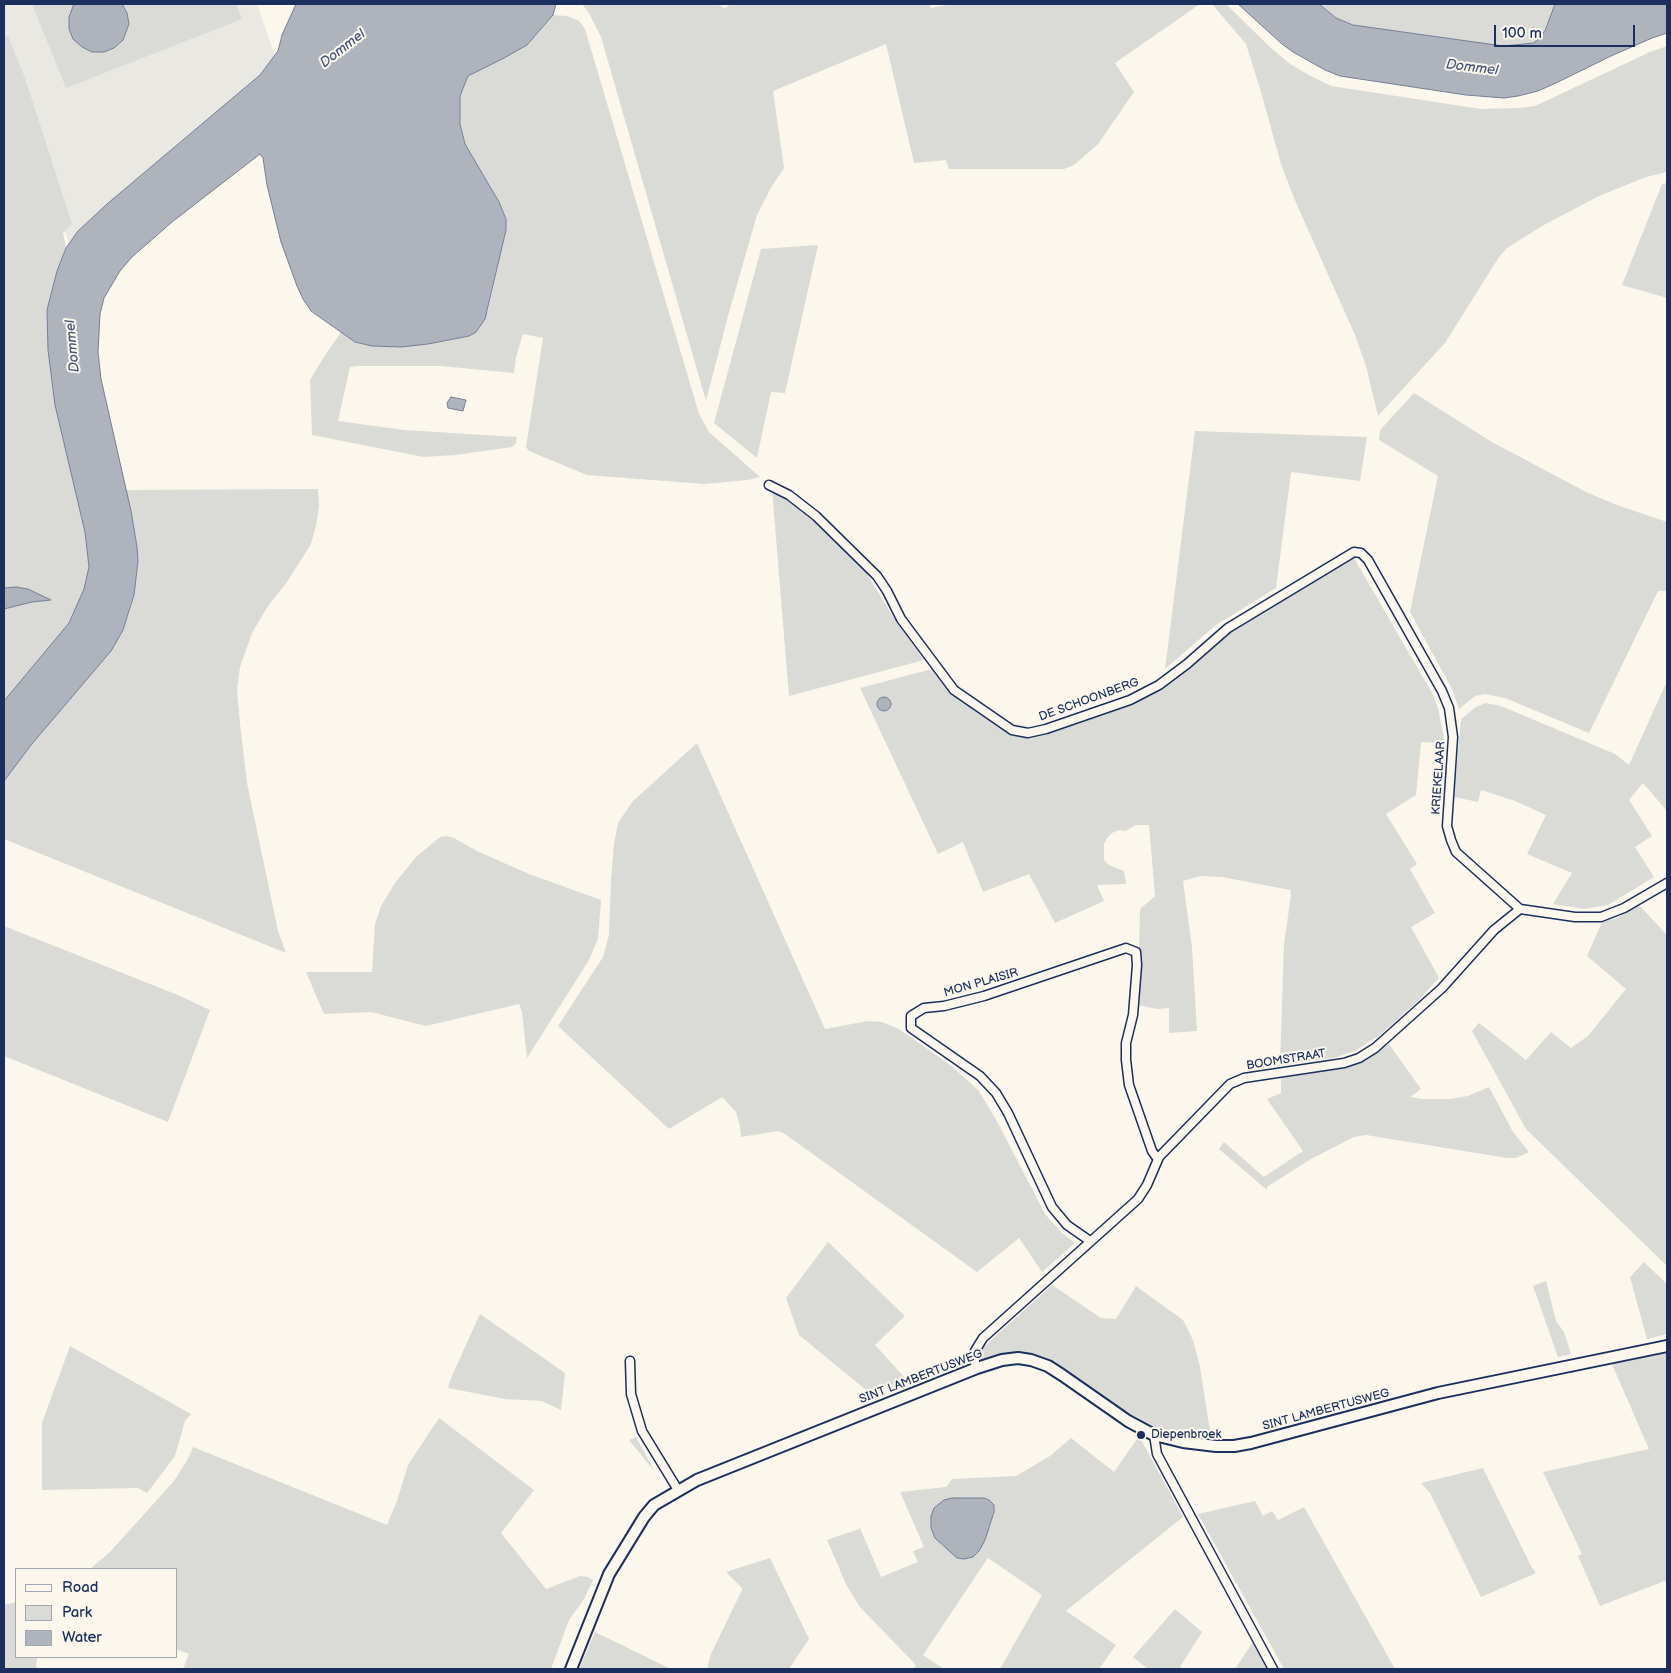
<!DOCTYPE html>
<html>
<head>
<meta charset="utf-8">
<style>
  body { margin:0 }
  #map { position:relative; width:1671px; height:1673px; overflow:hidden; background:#fbf7ec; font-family:"Balsamiq Sans",sans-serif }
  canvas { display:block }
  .frame { position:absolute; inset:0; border:5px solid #1b2f5e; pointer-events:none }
  .legend { position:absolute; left:15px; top:1568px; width:162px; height:90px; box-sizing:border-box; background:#fbf7ec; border:1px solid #a1a7b3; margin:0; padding:6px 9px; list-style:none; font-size:15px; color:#1b2f5e }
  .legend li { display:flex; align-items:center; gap:10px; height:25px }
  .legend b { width:25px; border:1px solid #a1a7b3 }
  .scale { position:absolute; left:1494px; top:25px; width:141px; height:22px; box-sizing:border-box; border:2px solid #1b2f5e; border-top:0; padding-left:6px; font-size:15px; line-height:18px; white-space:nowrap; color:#1b2f5e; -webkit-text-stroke:4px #fbf7ec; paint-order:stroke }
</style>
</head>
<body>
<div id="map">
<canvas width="1671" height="1673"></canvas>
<div class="frame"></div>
<ul class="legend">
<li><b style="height:6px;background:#fbf7ec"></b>Road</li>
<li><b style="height:14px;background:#dadad7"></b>Park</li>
<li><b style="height:14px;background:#afb3bb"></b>Water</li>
</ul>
<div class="scale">100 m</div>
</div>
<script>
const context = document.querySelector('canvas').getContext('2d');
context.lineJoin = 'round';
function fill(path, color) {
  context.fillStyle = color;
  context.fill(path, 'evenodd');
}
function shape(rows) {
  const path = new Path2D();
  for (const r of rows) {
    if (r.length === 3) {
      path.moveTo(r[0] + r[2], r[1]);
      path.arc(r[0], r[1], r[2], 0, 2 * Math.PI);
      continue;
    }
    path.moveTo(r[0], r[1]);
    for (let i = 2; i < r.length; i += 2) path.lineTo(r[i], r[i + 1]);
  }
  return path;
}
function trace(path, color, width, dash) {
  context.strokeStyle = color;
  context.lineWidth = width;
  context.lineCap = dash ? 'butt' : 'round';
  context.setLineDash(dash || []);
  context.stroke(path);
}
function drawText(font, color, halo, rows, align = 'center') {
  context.font = font + ' "Balsamiq Sans",sans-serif';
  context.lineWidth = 4;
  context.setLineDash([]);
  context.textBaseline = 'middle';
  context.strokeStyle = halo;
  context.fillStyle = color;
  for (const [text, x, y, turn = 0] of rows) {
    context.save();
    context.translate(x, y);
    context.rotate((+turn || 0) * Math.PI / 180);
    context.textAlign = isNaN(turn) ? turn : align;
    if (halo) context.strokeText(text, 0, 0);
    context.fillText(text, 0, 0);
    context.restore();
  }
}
fill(shape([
  [4,4,257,4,275,56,260,75,107,204,78,231,69,243,4,54]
]), '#eae8e2');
fill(shape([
  [32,4,236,4,242,19,66,88],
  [582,4,717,4,725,8,731,4,930,4,931,8,952,4,1200,4,1115,63,1134,92,1098,144,1074,165,1064,169,949,169,946,160,914,163,886,44,773,91,784,168,772,186,757,215,728,316,706,401,601,37,589,13],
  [1212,4,1226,4,1271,48,1290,64,1309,75,1331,86,1481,109,1519,108,1535,106,1650,52,1667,46,1667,172,1646,177,1599,196,1542,226,1507,248,1499,257,1445,343,1378,416,1366,366,1355,335,1294,198,1281,164,1261,92,1246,44],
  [1319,4,1555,4,1545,31,1534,43,1503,46,1353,25,1336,18],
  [553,15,567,16,579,21,585,29,699,414,709,432,760,477,748,480,704,484,587,475,529,451,526,447,543,338,523,334,516,357,514,373,441,366,357,366,350,367,338,421,404,430,517,437,516,443,512,447,455,455,424,457,312,435,310,380,322,360,341,332,355,342,372,346,401,347,428,344,469,336,488,310,506,230,506,219,499,202,465,144,460,124,460,96,468,76,504,58,527,45],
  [8,36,25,78,72,224,63,233,66,248,57,271,47,310,48,350,55,405,85,532,89,567,84,589,69,623,4,701,4,609,32,602,50,600,16,587,4,588,4,37],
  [1667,183,1667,298,1622,285,1662,184],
  [818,245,785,393,771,392,757,458,714,423,761,249],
  [1414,393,1492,442,1586,492,1617,505,1667,522,1667,591,1658,591,1589,733,1505,698,1485,694,1475,696,1459,709,1452,689,1410,612,1438,476,1379,440,1380,430],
  [1195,431,1367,437,1360,481,1291,472,1276,588,1216,625,1165,669],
  [318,489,319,507,316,526,311,544,287,582,268,606,252,633,240,667,237,690,240,724,247,783,278,931,286,953,4,839,4,781,18,761,81,685,123,630,130,610,134,595,138,561,137,547,126,490],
  [772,489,788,497,863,567,895,620,924,660,789,696],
  [1354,558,1432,693,1438,708,1445,743,1421,742,1416,795,1386,814,1417,864,1410,869,1435,913,1411,927,1439,978,1417,1002,1381,1034,1355,1051,1333,1058,1280,1065,1284,944,1291,895,1290,890,1222,877,1201,876,1183,881,1192,947,1197,1031,1169,1033,1169,1008,1157,1009,1134,1004,1139,954,1140,909,1155,896,1149,825,1136,825,1125,831,1119,830,1112,833,1107,838,1104,844,1104,860,1109,865,1124,871,1126,884,1097,885,1104,901,1055,923,1029,874,983,892,963,842,938,854,860,688,932,669,977,713,1004,728,1026,733,1140,698,1225,633],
  [1667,681,1667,805,1666,810,1643,783,1629,800,1652,836,1635,847,1654,877,1608,905,1584,909,1553,904,1572,873,1527,854,1546,815,1515,801,1481,790,1478,802,1454,797,1461,719,1476,707,1485,703,1501,706,1615,754,1629,765],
  [697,743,825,1029,868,1021,882,1022,899,1029,953,1067,979,1091,999,1125,1045,1214,1062,1233,1075,1243,1042,1272,1019,1238,977,1272,785,1134,778,1131,741,1137,740,1126,736,1112,722,1097,669,1129,558,1026,603,957,609,935,611,880,614,843,618,823,633,801],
  [446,836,454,838,479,852,529,874,601,900,598,939,589,960,527,1058,522,1012,519,1004,426,1026,371,1012,324,1014,306,972,372,972,375,924,381,906,395,883,416,857,440,837],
  [1639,905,1667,935,1667,1266,1526,1129,1472,1031,1479,1023,1526,1060,1551,1032,1571,1048,1588,1036,1626,989,1587,956,1602,922,1617,918],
  [4,926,178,995,210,1010,168,1122,4,1056],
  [1389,1044,1421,1089,1410,1097,1422,1099,1450,1099,1468,1096,1489,1087,1513,1132,1529,1152,1516,1158,1507,1158,1366,1135,1354,1137,1311,1159,1267,1187,1267,1190,1219,1149,1224,1142,1264,1177,1303,1151,1267,1099,1281,1093,1281,1076,1341,1069,1365,1061],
  [828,1242,905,1316,875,1345,906,1379,871,1394,799,1335,786,1298],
  [1644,1262,1667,1284,1667,1334,1647,1339,1630,1277],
  [1546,1281,1556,1321,1564,1332,1571,1354,1558,1357,1533,1286],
  [1052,1285,1101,1318,1116,1319,1136,1286,1183,1320,1193,1340,1200,1367,1210,1431,1208,1436,1182,1434,1157,1428,1118,1407,1050,1361,1033,1354,1016,1353,997,1354,975,1361,978,1354,991,1340],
  [480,1314,565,1373,561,1410,542,1401,505,1399,448,1388,451,1378],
  [70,1346,191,1414,185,1421,175,1456,147,1493,138,1488,42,1490,42,1423],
  [1667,1351,1667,1580,1600,1606,1578,1556,1582,1554,1543,1472,1649,1449,1611,1362],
  [439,1418,534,1490,501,1533,546,1589,580,1576,588,1577,593,1580,584,1599,569,1620,551,1669,183,1669,189,1654,176,1649,176,1569,90,1569,110,1552,174,1481,188,1459,193,1447,387,1525,397,1501,408,1465],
  [1139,1436,1183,1517,1066,1611,1116,1645,1099,1669,1000,1669,1042,1595,988,1558,923,1655,944,1669,913,1669,916,1665,859,1606,846,1584,827,1540,859,1529,860,1528,881,1577,918,1562,913,1551,924,1547,900,1492,946,1487,952,1479,1016,1476,1050,1456,1071,1438,1114,1472],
  [944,1500,994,1512,985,1540,979,1551,934,1508],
  [636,1437,655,1472,629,1440],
  [1483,1468,1531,1566,1536,1573,1481,1597,1430,1493,1421,1483],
  [1255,1501,1263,1516,1272,1511,1278,1520,1304,1507,1395,1669,1284,1669,1198,1514],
  [770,1558,809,1639,789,1669,707,1669,711,1654,742,1590,742,1588,726,1572],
  [16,1602,16,1657,37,1657,36,1669,4,1669,4,1605],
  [1175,1609,1202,1632,1180,1667,1182,1669,1148,1669,1133,1657],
  [595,1632,671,1669,579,1669],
  [1253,1642,1268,1669,1235,1669]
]), '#dadad7');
const water = shape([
  [74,4,122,4,127,13,129,24,123,40,114,48,104,52,92,52,82,47,73,39,69,29,69,17,74,4],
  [296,4,556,4,553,15,527,45,504,58,468,76,460,96,460,124,465,144,499,202,506,219,506,230,485,319,476,332,469,336,428,344,401,347,372,346,355,342,311,311,303,299,297,286,281,242,267,185,263,158,260,154,172,222,132,257,120,271,104,298,100,314,98,352,101,379,131,511,137,547,138,561,134,595,123,630,111,651,31,745,4,781,4,701,69,623,84,589,89,567,85,532,55,405,48,350,47,310,57,271,66,248,78,231,107,204,260,75,278,51,282,35,296,4],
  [1238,4,1319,4,1336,18,1353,25,1503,46,1534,43,1545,31,1555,4,1667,4,1667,33,1652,38,1611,56,1556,83,1538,91,1518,96,1504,98,1466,95,1340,76,1325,70,1293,52,1282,44,1238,4],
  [451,397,466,400,463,411,448,408,447,403,451,397],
  [16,587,28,589,51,600,32,602,4,609,4,588,16,587],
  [884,704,7],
  [952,1498,984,1498,989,1500,994,1505,994,1512,985,1540,979,1551,973,1557,964,1559,957,1558,935,1538,931,1528,931,1516,934,1508,944,1500,952,1498]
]);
fill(water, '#afb3bb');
trace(water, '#747e96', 1);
const street = shape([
  [769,485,789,495,816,516,877,576,887,591,901,619,954,690,1012,730,1028,733,1046,729,1130,700,1159,685,1187,664,1228,628,1354,552,1361,553,1368,560,1442,691,1449,708,1453,737,1447,826,1451,840,1456,852,1520,909],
  [1090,1241,1067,1225,1052,1207,1008,1113,996,1093,980,1076,911,1028,911,1016,924,1008,944,1006,984,996,1126,948,1136,952,1137,965,1133,1015,1126,1043,1126,1060,1129,1085,1152,1151,1157,1158,1159,1157],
  [630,1361,631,1394,642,1431,678,1490],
  [977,1368,975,1363,975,1351,983,1338,1138,1199,1147,1185,1159,1157,1230,1084,1244,1078,1344,1063,1359,1058,1375,1048,1442,988,1494,930,1520,909,1575,917,1601,917,1624,908,1667,883],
  [1154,1435,1157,1454,1273,1669]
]);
const secondary = shape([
  [571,1669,609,1574,644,1517,654,1505,697,1480,977,1368,1002,1360,1018,1358,1031,1360,1048,1366,1062,1375,1128,1421,1154,1435,1183,1442,1216,1446,1234,1446,1251,1443,1438,1393,1667,1346]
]);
trace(street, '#1b2f5e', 11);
trace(secondary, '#1b2f5e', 14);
trace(street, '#fbf7ec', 8);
trace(secondary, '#fbf7ec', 10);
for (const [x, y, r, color] of [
  [1141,1435,5,"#1b2f5e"]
]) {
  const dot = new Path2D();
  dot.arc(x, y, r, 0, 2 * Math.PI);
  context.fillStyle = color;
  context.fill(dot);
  trace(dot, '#fbf7ec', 2);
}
drawText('12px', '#1b2f5e', '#fbf7ec', [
  ["DE SCHOONBERG",1089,700,-20],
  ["KRIEKELAAR",1439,778,-86],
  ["MON PLAISIR",981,983,-16],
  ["BOOMSTRAAT",1286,1060,-9],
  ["SINT LAMBERTUSWEG",921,1377,-21],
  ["SINT LAMBERTUSWEG",1326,1410,-15]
]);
drawText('12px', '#1b2f5e', '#fbf7ec', [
  ["Diepenbroek",1151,1435]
], 'left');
drawText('italic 14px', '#47577a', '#fbf7ec', [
  ["Dommel",343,49,-38],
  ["Dommel",1472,68,7],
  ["Dommel",73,346,-95]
]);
</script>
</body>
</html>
